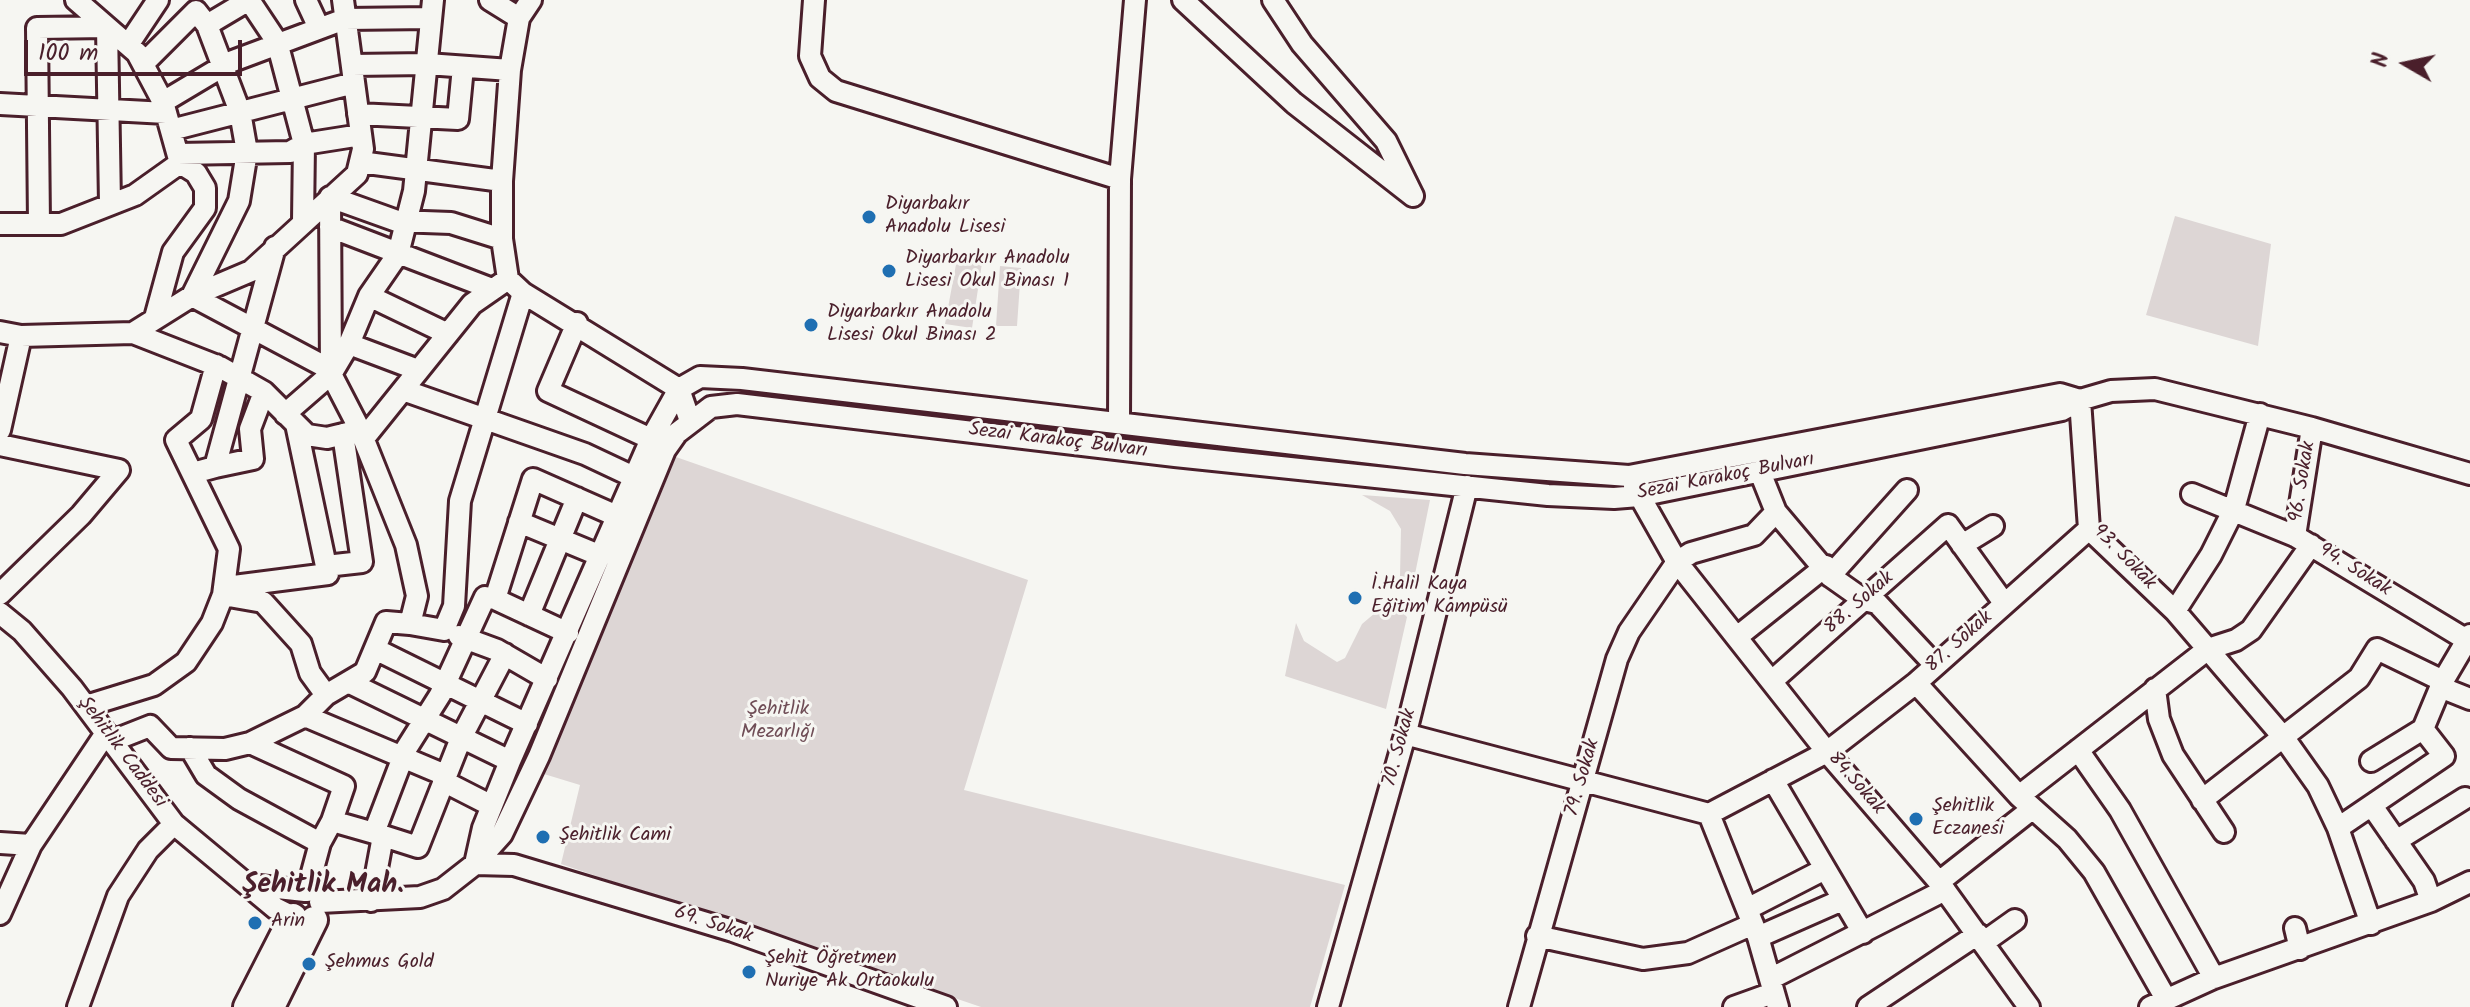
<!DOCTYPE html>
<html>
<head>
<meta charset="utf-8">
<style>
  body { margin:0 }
  #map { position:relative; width:2470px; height:1007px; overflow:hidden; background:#f6f6f2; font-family:Kalam,sans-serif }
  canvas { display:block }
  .north { position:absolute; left:2366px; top:24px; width:80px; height:80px; -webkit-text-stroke:6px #f6f6f2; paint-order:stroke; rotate:279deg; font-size:22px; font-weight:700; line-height:32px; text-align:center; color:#4a1f2b }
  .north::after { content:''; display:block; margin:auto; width:28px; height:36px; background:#4a1f2b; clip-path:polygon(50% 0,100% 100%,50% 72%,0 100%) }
  .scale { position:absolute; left:24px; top:40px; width:218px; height:36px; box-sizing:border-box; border:4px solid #4a1f2b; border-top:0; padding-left:10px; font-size:24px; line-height:28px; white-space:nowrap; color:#4a1f2b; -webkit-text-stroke:6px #f6f6f2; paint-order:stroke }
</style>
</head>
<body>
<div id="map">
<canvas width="2470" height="1007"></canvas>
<div class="north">N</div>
<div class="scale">100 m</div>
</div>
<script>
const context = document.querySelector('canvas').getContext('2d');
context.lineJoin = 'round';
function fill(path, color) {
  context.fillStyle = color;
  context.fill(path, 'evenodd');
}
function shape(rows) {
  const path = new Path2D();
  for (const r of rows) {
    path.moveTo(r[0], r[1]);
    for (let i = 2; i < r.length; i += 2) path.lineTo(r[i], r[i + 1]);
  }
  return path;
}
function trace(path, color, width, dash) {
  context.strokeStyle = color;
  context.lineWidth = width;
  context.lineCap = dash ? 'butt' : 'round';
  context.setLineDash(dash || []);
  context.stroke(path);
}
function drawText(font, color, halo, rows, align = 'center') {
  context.font = font + ' Kalam,sans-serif';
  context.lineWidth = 6;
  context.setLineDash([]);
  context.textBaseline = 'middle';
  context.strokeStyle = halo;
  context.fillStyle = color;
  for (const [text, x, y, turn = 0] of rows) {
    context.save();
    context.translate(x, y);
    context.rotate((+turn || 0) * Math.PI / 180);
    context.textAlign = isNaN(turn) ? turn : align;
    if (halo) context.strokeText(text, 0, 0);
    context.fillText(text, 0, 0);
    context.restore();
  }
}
fill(shape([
  [2175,216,2271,244,2258,346,2146,315],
  [957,259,982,263,972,328,945,324],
  [1000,266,1021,268,1017,326,996,326],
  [676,457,1028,580,964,790,1345,885,1310,1007,981,1007,561,864,580,785,544,774],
  [1362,495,1430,500,1414,579,1400,576,1401,529,1390,511],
  [1388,610,1401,611,1407,617,1386,709,1285,676,1296,623,1304,641,1337,662,1345,658,1362,624,1375,613]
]), '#ddd6d5');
const minor = shape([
  [249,0,277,42,304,144,303,221],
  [306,0,319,28],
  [490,0,519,18],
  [531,0,519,18,510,70,502,181,502,239,508,279,523,293,679,389,690,421],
  [814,0,810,56,820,78,836,91,1120,179],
  [1183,0,1294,103,1413,196],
  [1273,0,1302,44,1386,141,1413,196],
  [207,25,240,112,247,152,239,201,192,296,333,371,349,344,369,296,398,254,414,191,433,0],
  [128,45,158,0],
  [143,64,196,11,207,25,249,0],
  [352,65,427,64,510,70],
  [163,102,230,62,345,19,431,18],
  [0,104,166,113],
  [358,114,458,119,463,67],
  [171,130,354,83],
  [178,154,290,152,304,144,361,135],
  [360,162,502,181],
  [0,224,61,224,135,195,180,163,163,102,137,53,76,0],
  [39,224,37,28,107,27,110,204],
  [330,227,492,289],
  [369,296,448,334],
  [155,318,173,252,205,208,205,188,196,173,180,163],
  [577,323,548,391,651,439],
  [0,332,21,336,133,333,192,296,251,271,357,174,363,149,343,0],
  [349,344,418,370],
  [403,390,585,454,636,478],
  [2080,400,2089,529,2175,611,2284,738,2318,786,2338,828,2371,924],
  [285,414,331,374],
  [1119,423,1120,179,1135,0],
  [296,424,326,566],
  [0,430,21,336],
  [360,430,331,374,330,197,397,221,451,223,502,239],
  [365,437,472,304,508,279],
  [0,445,119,470,81,515,0,594],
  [215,467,253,459,250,429,264,392],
  [1760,472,1776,512,1830,576,1864,600,1877,603,1935,665],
  [193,473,215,467,275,247],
  [1634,486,1677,562,1827,752,1939,882,2029,1007],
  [2192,494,2295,536,2470,642],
  [519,522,601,556],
  [2295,536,2312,428],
  [1962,545,1993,526],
  [1830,576,1907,490],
  [226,587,328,574,326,566,362,562,343,434],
  [223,595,263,602,301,644,310,673,326,695],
  [495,599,485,597,440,695,406,749,374,833,418,847,461,738,505,654],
  [2175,611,2211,555,2234,509,2260,414],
  [0,613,22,631,72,688,174,824,275,908,293,917],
  [529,615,577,498],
  [410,624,444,630,454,606,460,501,523,293],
  [568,633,495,599,533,479,619,517],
  [459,636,497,650,547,679],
  [1737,637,1826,566],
  [375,649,527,724],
  [1772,681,1948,525,2004,603],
  [348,682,510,761],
  [1916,683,2019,796,2067,839,2094,872,2166,999],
  [2440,687,2470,699],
  [2155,689,2159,719,2173,755,2224,832],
  [86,706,154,685,186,662,212,623,223,595,229,549,176,440,201,419,216,365],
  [305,716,445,775],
  [1405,734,1709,814,1827,752,1916,683,2089,529],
  [112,741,150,726,171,748,225,749,250,743,305,716,326,695,365,672,386,622,410,624,417,596,406,545,360,430,327,438,307,435,264,392,220,367,133,333],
  [250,743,344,786,332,821],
  [190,748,206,775,239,799,320,843],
  [2078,750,2120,810,2214,978],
  [2371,761,2423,729,2443,681,2470,635],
  [1773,780,1863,933],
  [443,781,492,806],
  [2019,796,2208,649,2236,640,2251,630,2311,545],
  [2202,800,2359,678,2377,649,2443,681],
  [2372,806,2424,881,2431,901],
  [1709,814,1758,937,1778,1007],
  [2338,828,2444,756,2423,729],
  [2396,841,2465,798],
  [0,843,31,845,0,914],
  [31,845,106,733],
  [1939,882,2032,809],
  [250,885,305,891],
  [307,891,320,843,332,821,374,833],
  [371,901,383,836],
  [320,902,420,897,443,889,475,864,502,834,539,756,665,450,677,433,711,407,737,404,1175,456,1548,495,1614,498,1639,496,2062,410,2080,400],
  [1747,909,1823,870],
  [2295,928,2300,949],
  [1537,936,1643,959,1688,953,1753,924],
  [1758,937,1842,900],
  [1984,942,2015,920],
  [1770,979,1945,890],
  [78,1007,118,896,148,850,174,824],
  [946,1007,733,931,514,865,475,864,483,828,510,761,651,439,679,389,700,377,742,379,1465,464,1629,476,2060,394,2080,400,2111,391,2155,389,2312,428,2470,474],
  [1328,1007,1407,728,1467,486],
  [1519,1007,1617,659,1629,632,1677,562,1691,553,1754,535,1776,512],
  [1734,1007,1773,993],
  [1868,1007,1978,934],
  [2150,1007,2214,978,2431,901,2470,882]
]);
const major = shape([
  [247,1007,293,917],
  [271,1007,314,920]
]);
trace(minor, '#4a1f2b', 26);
trace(major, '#4a1f2b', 32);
trace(minor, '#f6f6f2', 20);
trace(major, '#f6f6f2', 26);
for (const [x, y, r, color] of [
  [869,217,8,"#1f6fb2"],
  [889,271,8,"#1f6fb2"],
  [811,325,8,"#1f6fb2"],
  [1355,598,8,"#1f6fb2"],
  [1916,819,8,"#1f6fb2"],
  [543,837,8,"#1f6fb2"],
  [255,923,8,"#1f6fb2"],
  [309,964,8,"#1f6fb2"],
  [749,972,8,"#1f6fb2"]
]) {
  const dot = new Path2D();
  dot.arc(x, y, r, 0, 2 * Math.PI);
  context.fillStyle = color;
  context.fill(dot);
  trace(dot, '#f6f6f2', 3);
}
drawText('20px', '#4a1f2b', '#f6f6f2', [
  ["Diyarbakır",885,206],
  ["Anadolu Lisesi",885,229],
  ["Diyarbarkır Anadolu",905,260],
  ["Lisesi Okul Binası 1",905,283],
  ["Diyarbarkır Anadolu",827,314],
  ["Lisesi Okul Binası 2",827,337],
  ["İ.Halil Kaya",1371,586],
  ["Eğitim Kampüsü",1371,609],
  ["Şehitlik",1932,808],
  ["Eczanesi",1932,831],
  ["Şehitlik Cami",559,837],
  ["Arin",271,923],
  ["Şehit Öğretmen",765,960],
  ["Nuriye Ak Ortaokulu",765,983],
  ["Şehmus Gold",325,964]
], 'left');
drawText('20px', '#4a1f2b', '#f6f6f2', [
  ["Sezai Karakoç Bulvarı",1058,442,7],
  ["Sezai Karakoç Bulvarı",1726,478,-11],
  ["96. Sokak",2304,482,-81],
  ["93. Sokak",2123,558,46],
  ["94. Sokak",2354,571,32],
  ["88. Sokak",1860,604,-41],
  ["87. Sokak",1960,643,-42],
  ["70. Sokak",1401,748,-75],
  ["Şehitlik Caddesi",121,753,53],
  ["79. Sokak",1584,778,-74],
  ["84.Sokak",1855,784,49],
  ["69. Sokak",713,926,18]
]);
drawText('20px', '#6f4d56', '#f6f6f2', [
  ["Şehitlik",778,711],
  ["Mezarlığı",778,734]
]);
drawText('bold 28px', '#4a1f2b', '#f6f6f2', [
  ["Şehitlik Mah.",323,887]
]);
</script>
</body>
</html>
